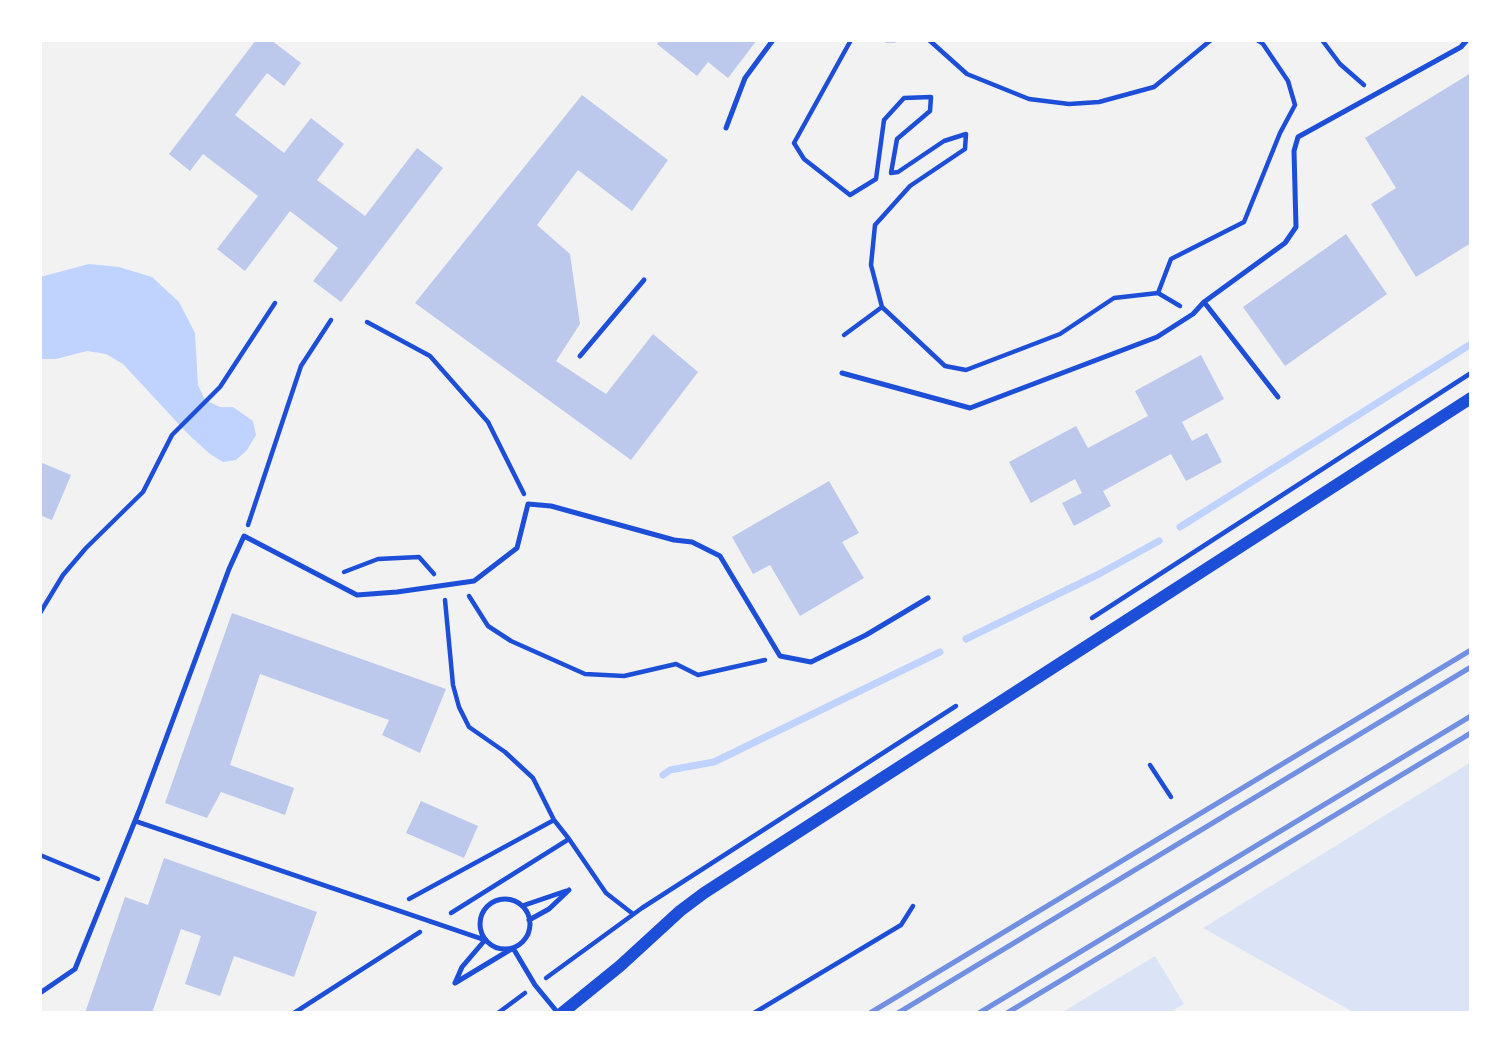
<!DOCTYPE html>
<html>
<head>
<meta charset="utf-8">
<style>
  body { margin:0 }
  #map { position:relative; width:1511px; height:1053px; overflow:hidden; background:#f2f2f2; font-family:"Work Sans",sans-serif }
  canvas { display:block }
  .frame { position:absolute; inset:0; border:42px solid #fff; pointer-events:none }
</style>
</head>
<body>
<div id="map">
<canvas width="1511" height="1053"></canvas>
<div class="frame"></div>
</div>
<script>
const context = document.querySelector('canvas').getContext('2d');
context.lineJoin = 'round';
function fill(path, color) {
  context.fillStyle = color;
  context.fill(path, 'evenodd');
}
function shape(rows) {
  const path = new Path2D();
  for (const r of rows) {
    if (r.length === 3) {
      path.moveTo(r[0] + r[2], r[1]);
      path.arc(r[0], r[1], r[2], 0, 2 * Math.PI);
      continue;
    }
    path.moveTo(r[0], r[1]);
    for (let i = 2; i < r.length; i += 2) path.lineTo(r[i], r[i + 1]);
  }
  return path;
}
function trace(path, color, width, dash) {
  context.strokeStyle = color;
  context.lineWidth = width;
  context.lineCap = dash ? 'butt' : 'round';
  context.setLineDash(dash || []);
  context.stroke(path);
}
fill(shape([
  [1471,762,1469,1013,1355,1013,1203,928],
  [1155,956,1184,1004,1169,1013,1061,1013]
]), '#dbe4f7');
fill(shape([
  [89,264,119,267,152,277,179,302,195,333,198,385,205,400,220,407,233,407,253,421,256,435,247,450,236,460,223,462,210,454,187,433,123,364,106,354,87,351,56,359,40,359,40,277]
]), '#bfd3fe');
trace(shape([
  [1180,527,1471,344],
  [966,639,1099,574,1159,541],
  [663,775,670,770,714,762,940,652]
]), '#bfd3fe', 7);
fill(shape([
  [256,40,271,40,301,63,284,86,267,73,235,115,284,153,311,118,344,144,317,180,365,216,417,148,443,168,341,302,313,281,338,248,290,211,245,271,217,249,258,196,203,154,190,171,169,154],
  [660,40,757,40,728,78,708,62,697,76,657,44],
  [1471,73,1471,243,1416,277,1371,204,1396,188,1365,138],
  [582,95,668,160,632,211,578,170,537,225,570,254,580,324,556,361,606,394,653,334,698,372,631,460,415,303],
  [1346,234,1387,294,1285,366,1243,307],
  [1201,355,1224,399,1182,422,1192,441,1207,433,1222,462,1186,481,1171,454,1103,491,1111,506,1074,526,1062,503,1082,493,1075,479,1031,503,1009,462,1076,426,1088,448,1148,416,1135,391],
  [40,462,71,475,52,520,40,515],
  [829,481,859,533,842,542,864,578,800,616,770,565,753,574,732,537],
  [232,613,446,689,420,753,382,735,389,720,260,674,230,765,294,788,285,815,221,792,207,818,165,803],
  [421,801,478,826,464,858,406,833],
  [164,858,317,912,294,977,234,956,220,996,185,984,201,936,181,929,152,1013,85,1013,125,897,148,905]
]), '#bdc9ec');
trace(shape([
  [851,40,794,143,804,159,850,195,876,179,884,120,904,98,931,97,930,111,897,139,891,173,898,172,944,141,966,134,965,149,910,186,875,225,871,265,882,307,945,366,966,370,1060,334,1114,298,1158,293,1180,306],
  [886,40,895,40],
  [929,40,967,74,1029,99,1069,104,1099,102,1154,87,1211,40],
  [1322,40,1340,64,1364,85],
  [1158,293,1171,259,1244,222,1280,133,1295,105,1288,81,1263,44,1257,40],
  [367,322,430,356,488,422,524,494],
  [844,335,882,307],
  [248,525,301,366,331,320],
  [344,572,378,559,419,557,434,574],
  [469,596,488,626,511,641,585,674,624,676,676,664,698,675,765,660],
  [445,600,453,685,459,707,469,727,505,752,533,778,554,820],
  [40,613,63,575,86,548,143,492,172,435,220,387,275,303],
  [1092,618,1471,373],
  [1150,765,1171,797],
  [40,855,98,879],
  [409,899,554,820,569,839,606,893,633,914],
  [451,913,569,839],
  [546,978,642,908,956,706],
  [294,1013,420,932],
  [498,1013,525,993],
  [754,1013,901,925,913,906]
]), '#1d4ed8', 4.5);
trace(shape([
  [726,128,745,78,773,40],
  [1204,302,1285,243,1296,227,1294,151,1298,137,1461,47,1467,40],
  [580,356,644,280],
  [842,373,970,408,1157,337,1193,314,1204,302,1278,397],
  [135,821,485,940,462,967,455,983],
  [505,924,25],
  [522,906,566,891],
  [529,920,549,909,569,890],
  [455,983,513,948,535,985,558,1013],
  [40,993,75,969,139,811,229,569,244,536,357,595,397,592,474,581,517,548,528,504,551,506,674,540,692,542,720,556,780,656,811,662,866,635,928,598]
]), '#1d4ed8', 5);
trace(shape([
  [562,1013,620,966,680,911,704,893,1471,398]
]), '#1d4ed8', 12);
trace(shape([
  [870,1013,1471,650],
  [898,1013,1471,667],
  [979,1013,1471,716],
  [1007,1013,1471,733]
]), '#7290e2', 5);
</script>
</body>
</html>
